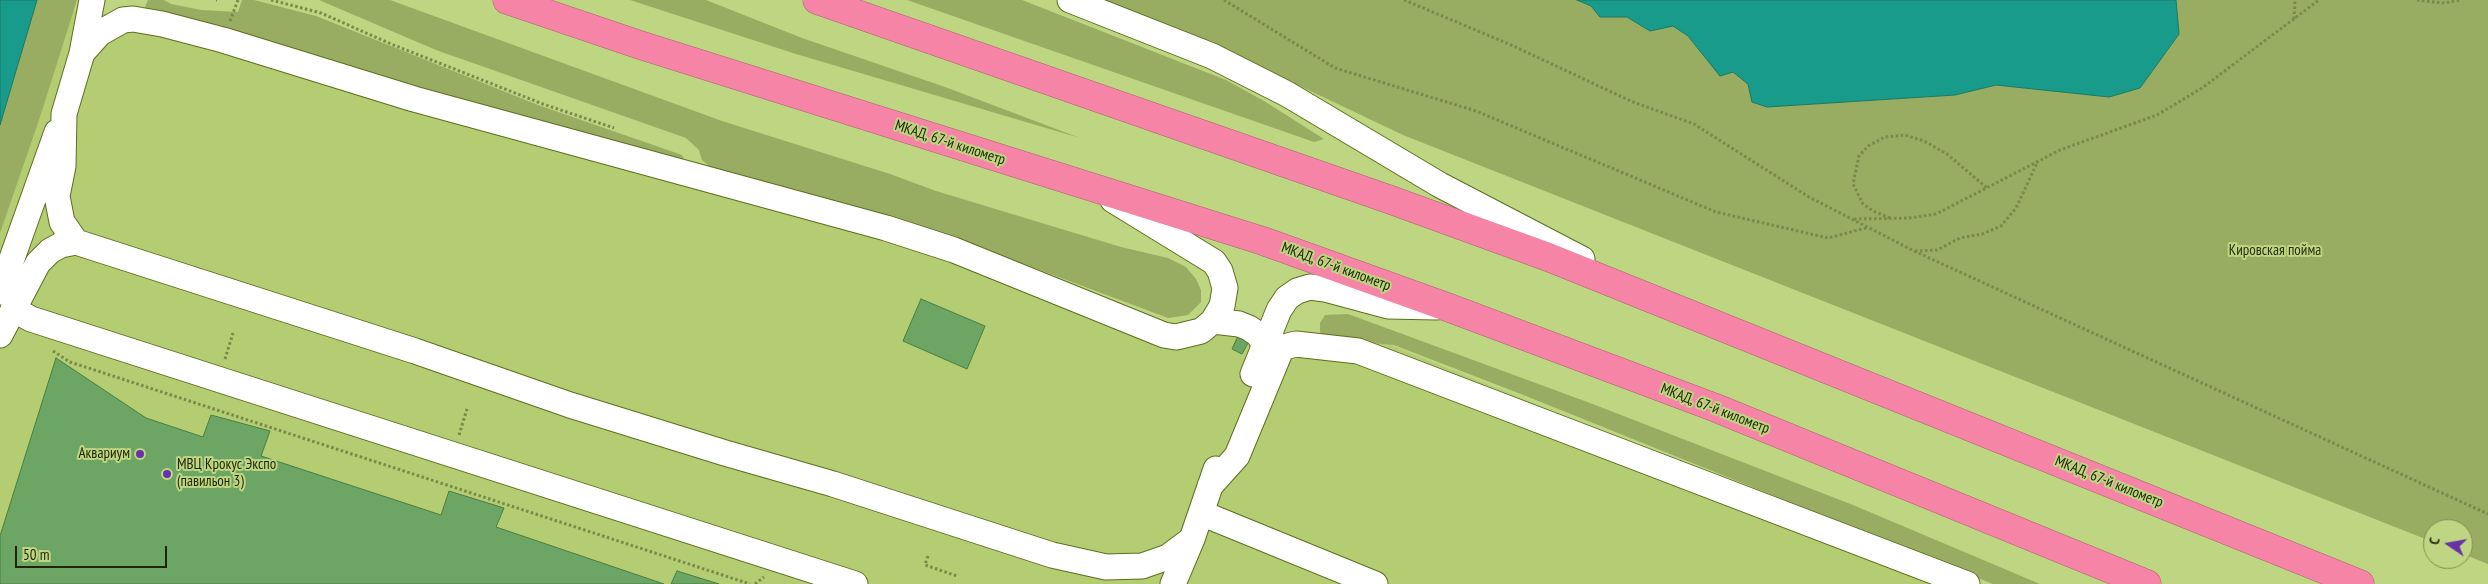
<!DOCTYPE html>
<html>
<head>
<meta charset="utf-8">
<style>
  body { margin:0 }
  #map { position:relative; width:2488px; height:584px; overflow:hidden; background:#bed582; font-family:"PT Sans Narrow",sans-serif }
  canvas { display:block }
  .north { position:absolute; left:2423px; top:519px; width:50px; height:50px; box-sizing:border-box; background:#bed582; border:1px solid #7e8f50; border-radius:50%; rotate:282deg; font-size:14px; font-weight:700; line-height:20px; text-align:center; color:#1e2604 }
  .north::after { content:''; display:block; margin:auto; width:18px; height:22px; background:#6a31a7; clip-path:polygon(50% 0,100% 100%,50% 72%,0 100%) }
  .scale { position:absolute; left:15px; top:546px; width:152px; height:22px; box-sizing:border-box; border:2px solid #1e2604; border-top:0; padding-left:6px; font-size:15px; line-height:18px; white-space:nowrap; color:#1e2604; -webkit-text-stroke:4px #bed582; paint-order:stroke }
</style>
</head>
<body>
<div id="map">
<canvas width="2488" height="584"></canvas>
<div class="north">С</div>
<div class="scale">50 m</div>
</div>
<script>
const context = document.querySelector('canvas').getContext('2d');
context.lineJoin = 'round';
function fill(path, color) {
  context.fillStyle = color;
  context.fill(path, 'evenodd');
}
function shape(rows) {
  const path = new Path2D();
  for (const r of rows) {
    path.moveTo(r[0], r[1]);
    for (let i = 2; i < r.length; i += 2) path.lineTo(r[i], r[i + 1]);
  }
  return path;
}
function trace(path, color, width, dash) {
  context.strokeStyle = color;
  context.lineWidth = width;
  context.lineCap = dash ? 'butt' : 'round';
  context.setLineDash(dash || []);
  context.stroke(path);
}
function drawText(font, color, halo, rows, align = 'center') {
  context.font = font + ' "PT Sans Narrow",sans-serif';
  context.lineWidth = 4;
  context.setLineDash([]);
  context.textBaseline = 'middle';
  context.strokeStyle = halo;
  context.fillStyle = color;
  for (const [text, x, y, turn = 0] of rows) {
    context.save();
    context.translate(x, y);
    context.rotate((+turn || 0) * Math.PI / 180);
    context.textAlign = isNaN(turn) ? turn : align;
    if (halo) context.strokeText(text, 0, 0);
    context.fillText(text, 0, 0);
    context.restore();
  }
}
fill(shape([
  [61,10,256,28,1175,326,1381,341,1977,584,0,584,0,178]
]), '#b4cc72');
fill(shape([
  [37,0,77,0,40,117,0,233,0,125],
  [148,0,164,0,171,4,201,10,238,12,242,0,254,0,316,16,538,105,682,155,685,162,143,12],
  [319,0,390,0,722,121,890,174,936,191,1121,247,1168,258,1186,267,1196,279,1201,290,1201,302,1188,315,1168,318,965,242,714,170,702,160,699,150,686,138,436,50],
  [630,0,706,0,802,38,945,87,1080,138,796,54],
  [907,0,1022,0,1226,80,1264,101,1324,139,1314,142],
  [1096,0,1577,0,1591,6,1600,16,1627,17,1650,31,1673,26,1688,36,1708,61,1733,72,1748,84,1767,107,1955,95,1996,85,2109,97,2140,88,2179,34,2176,0,2488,0,2488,564,2463,554,2463,529,2433,529,2433,542,1403,135,1220,48],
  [1348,314,1590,403,1853,505,2040,584,1993,584,1526,396,1394,345,1328,339,1320,332,1320,323,1325,315]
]), '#98ac62');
const water = shape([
  [0,0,37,0,0,125,0,0],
  [1577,0,2176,0,2179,34,2140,88,2109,97,1996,85,1955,95,1767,107,1752,102,1748,84,1733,72,1720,76,1688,36,1673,26,1650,31,1627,17,1600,17,1591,6,1577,0]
]);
fill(water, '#199b8b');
trace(water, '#1a7862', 1);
const building = shape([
  [921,299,985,326,967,369,903,341,921,299],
  [1238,336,1249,341,1242,354,1232,349,1238,336],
  [56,358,146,418,203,437,211,415,270,431,261,456,441,515,449,491,504,508,496,527,664,584,0,584,0,536,56,358],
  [677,571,706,580,719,584,671,584,677,571]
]);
fill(building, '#6da565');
trace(building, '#487f41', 1);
const minor = shape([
  [92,0,82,53,64,114,63,166,57,196,62,222,76,242,415,351,570,405,725,453,833,484,1052,555,1106,567,1142,566,1168,557,1192,539],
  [1070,0,1212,56,1287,94,1440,185,1582,259],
  [82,53,100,33,123,20,133,19,162,24,223,40,414,99,886,228,954,250,1164,335,1176,337,1201,331,1213,321,1222,306,1225,288,1220,271,1214,262,1113,200],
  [0,292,57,132],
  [13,309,31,319,855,584],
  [1213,321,1239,324,1249,328,1259,335,1264,345],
  [0,335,38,263,50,251,61,245,76,242],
  [1253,374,1279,310,1287,298,1297,291,1310,287,1325,289,1388,306,1437,307],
  [1210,486,1237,456,1280,352,1284,347,1296,344,1358,351,1967,584],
  [1201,513,1375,584],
  [1173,584,1192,539,1216,469]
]);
const highway = shape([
  [507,0,640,45,1263,241,1447,307,1716,408,2147,584],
  [817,0,1391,200,1548,257,2360,584]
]);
trace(minor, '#5d701c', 27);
trace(highway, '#aa636e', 29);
trace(shape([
  [216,0,217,0],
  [271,0,321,13,391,44,543,104,614,128],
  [1224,0,1335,68,1476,111,1716,212,1828,238,1866,228],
  [1404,0,1509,44,1633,102,1694,124,1809,197,1914,251,2488,514],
  [2417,0,2443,3,2461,0],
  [2294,19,2295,0],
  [230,21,238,0],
  [1890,218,1873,211,1863,204,1853,184,1859,156,1868,146,1885,137,1905,135,1924,141,1947,154,1987,188],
  [1854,219,1909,218,1936,214,2060,150,2157,115,2202,88,2319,0],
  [1915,251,1937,250,1960,238,1982,234,2001,226,2016,208,2037,163],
  [53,351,70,362,750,584],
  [225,359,233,333],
  [459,435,467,409],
  [928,556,925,565,957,576],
  [755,584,764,577]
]), '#78894b', 3, [2.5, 2.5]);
trace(minor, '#fff', 25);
trace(highway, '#f684a7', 28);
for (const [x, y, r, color] of [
  [140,454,5,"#6a31a7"],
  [167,474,5,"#6a31a7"]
]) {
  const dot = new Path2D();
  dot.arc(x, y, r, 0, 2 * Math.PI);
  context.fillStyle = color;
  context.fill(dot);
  trace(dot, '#bed582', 2);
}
drawText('15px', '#1e2604', '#bed582', [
  ["МКАД, 67-й километр",950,143,18],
  ["МКАД, 67-й километр",1336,267,20],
  ["МКАД, 67-й километр",1715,409,21],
  ["МКАД, 67-й километр",2109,482,22]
]);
drawText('15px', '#28300e', '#bed582', [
  ["Кировская пойма",2275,251]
]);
drawText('15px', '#1e2604', '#bed582', [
  ["Аквариум",130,454],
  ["МВЦ Крокус Экспо",177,465,"left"],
  ["(павильон 3)",177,482,"left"]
], 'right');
</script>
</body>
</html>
